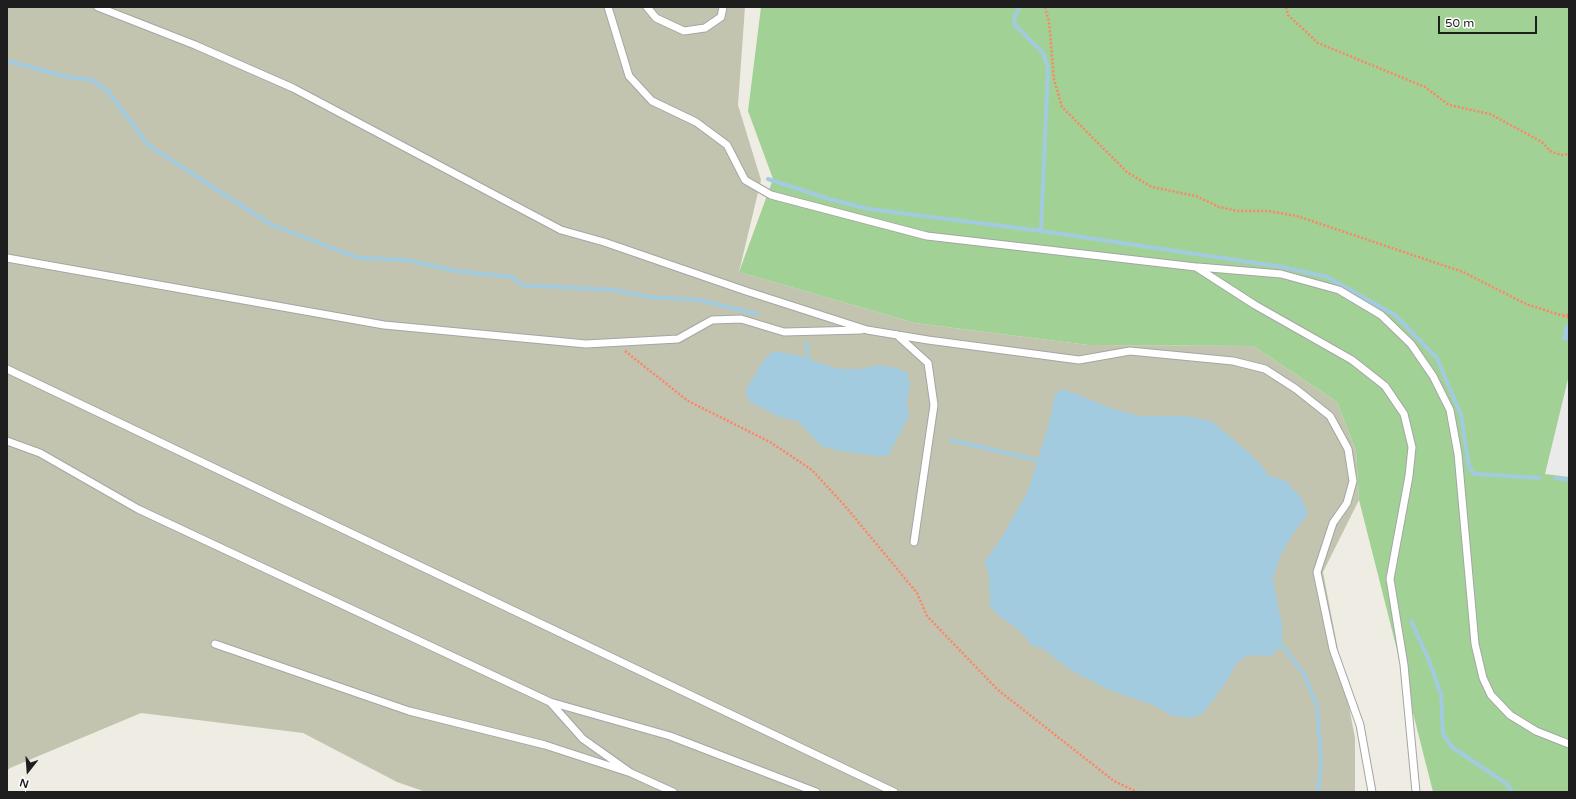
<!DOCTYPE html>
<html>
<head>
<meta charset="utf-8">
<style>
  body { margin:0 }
  #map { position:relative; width:1576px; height:799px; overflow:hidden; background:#efede3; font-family:"Varela Round",sans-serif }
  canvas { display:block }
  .frame { position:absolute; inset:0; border:8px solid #1e1e1e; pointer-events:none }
  .north { position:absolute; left:8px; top:751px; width:40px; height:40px; -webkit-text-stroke:3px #fff; paint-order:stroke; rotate:197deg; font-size:11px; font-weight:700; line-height:16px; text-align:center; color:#1e1e1e }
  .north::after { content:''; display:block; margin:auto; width:14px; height:18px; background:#1e1e1e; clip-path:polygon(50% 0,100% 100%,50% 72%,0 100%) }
  .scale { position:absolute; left:1438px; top:16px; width:99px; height:18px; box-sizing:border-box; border:2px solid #1e1e1e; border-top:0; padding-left:5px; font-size:12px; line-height:14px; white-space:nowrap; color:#1e1e1e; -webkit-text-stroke:3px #fff; paint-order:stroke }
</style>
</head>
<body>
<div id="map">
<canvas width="1576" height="799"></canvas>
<div class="frame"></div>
<div class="north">N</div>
<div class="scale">50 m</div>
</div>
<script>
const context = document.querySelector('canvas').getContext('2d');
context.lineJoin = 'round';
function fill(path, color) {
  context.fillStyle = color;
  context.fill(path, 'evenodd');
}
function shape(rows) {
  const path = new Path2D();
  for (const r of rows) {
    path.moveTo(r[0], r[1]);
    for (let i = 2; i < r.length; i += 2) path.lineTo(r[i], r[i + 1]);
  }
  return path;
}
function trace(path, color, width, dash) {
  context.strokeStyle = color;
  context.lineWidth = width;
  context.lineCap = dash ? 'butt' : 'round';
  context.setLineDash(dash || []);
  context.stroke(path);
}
fill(shape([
  [7,7,745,7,738,105,761,180,739,272,915,323,1088,345,1253,346,1337,402,1356,451,1359,500,1323,572,1355,738,1355,792,426,792,397,782,303,733,141,713,10,768,7,771]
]), '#c2c4af');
fill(shape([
  [761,7,1569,7,1569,792,1433,792,1359,500,1356,451,1337,402,1253,346,1088,345,915,323,739,272,773,179,748,111]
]), '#a2d196');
fill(shape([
  [1569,375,1569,477,1545,474]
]), '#eaeaea');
fill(shape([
  [1565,324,1569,325,1569,341,1562,340],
  [773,351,796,355,838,369,860,369,879,365,896,368,907,372,910,384,907,404,909,416,888,456,874,456,840,451,821,446,799,422,780,417,750,402,745,391,764,360],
  [1064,389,1110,408,1140,416,1187,416,1211,421,1247,451,1260,464,1269,476,1285,480,1302,499,1308,514,1292,535,1280,557,1273,579,1282,626,1282,645,1271,656,1248,655,1236,664,1228,679,1211,703,1202,714,1191,718,1173,716,1153,705,1109,690,1072,671,1043,649,1031,645,1025,636,1014,626,1000,617,990,606,989,576,985,561,1002,537,1028,491,1048,427,1055,394]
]), '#a2cbdf');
trace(shape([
  [1020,7,1015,15,1014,24,1043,53,1048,68,1041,231,1283,267,1327,277,1395,315,1437,358,1461,415,1469,468,1475,474,1539,478],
  [7,61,68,77,92,80,108,91,148,145,270,224,358,258,407,260,455,271,512,277,522,285,614,290,649,297,699,300,757,314],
  [768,179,829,199,869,209,1041,231],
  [807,343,807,362],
  [951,440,1041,461],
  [1555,478,1569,480],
  [1411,621,1428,658,1441,694,1443,734,1452,747,1507,784,1512,792],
  [1279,642,1304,674,1317,706,1321,762,1318,792]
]), '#a2cbdf', 4);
const service = shape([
  [98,7,195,45,293,88,561,230,604,242,746,291,867,330,928,340,1079,360,1130,351,1233,361,1265,369,1296,389,1330,416,1348,449,1353,481,1347,503,1333,523,1317,572,1333,649,1360,725,1372,792],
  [608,7,629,76,652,101,696,122,727,145,745,180,771,195,927,236,1196,267,1255,305,1352,360,1385,386,1404,414,1412,447,1409,476,1390,579,1404,665,1416,792],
  [647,7,656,18,684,31,705,28,721,17,723,7],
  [7,258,384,325,586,344,678,339,712,320,741,319,784,332,861,330],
  [1198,267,1281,274,1339,290,1381,315,1411,344,1433,376,1450,410,1458,454,1475,644,1483,678,1491,695,1510,715,1536,731,1569,744],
  [897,335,928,363,934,405,914,542],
  [7,369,894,792],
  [7,441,40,453,138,509,550,702,583,739,631,773],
  [215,644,409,711,545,745,631,773,673,792],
  [550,702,670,736,816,792]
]);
trace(service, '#a5a5a5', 9);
trace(shape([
  [1045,7,1049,22,1054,79,1062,107,1128,173,1152,187,1196,196,1219,207,1238,211,1268,211,1297,216,1463,272,1526,304,1560,315,1569,315],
  [1286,7,1288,15,1318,43,1425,87,1449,105,1490,114,1542,142,1550,151,1561,155,1569,154],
  [1563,316,1569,318],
  [625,351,688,401,770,442,812,470,845,506,917,593,927,616,998,690,1114,781,1137,792]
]), '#ff8465', 2.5, [2, 2]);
trace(service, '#fff', 7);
</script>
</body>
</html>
